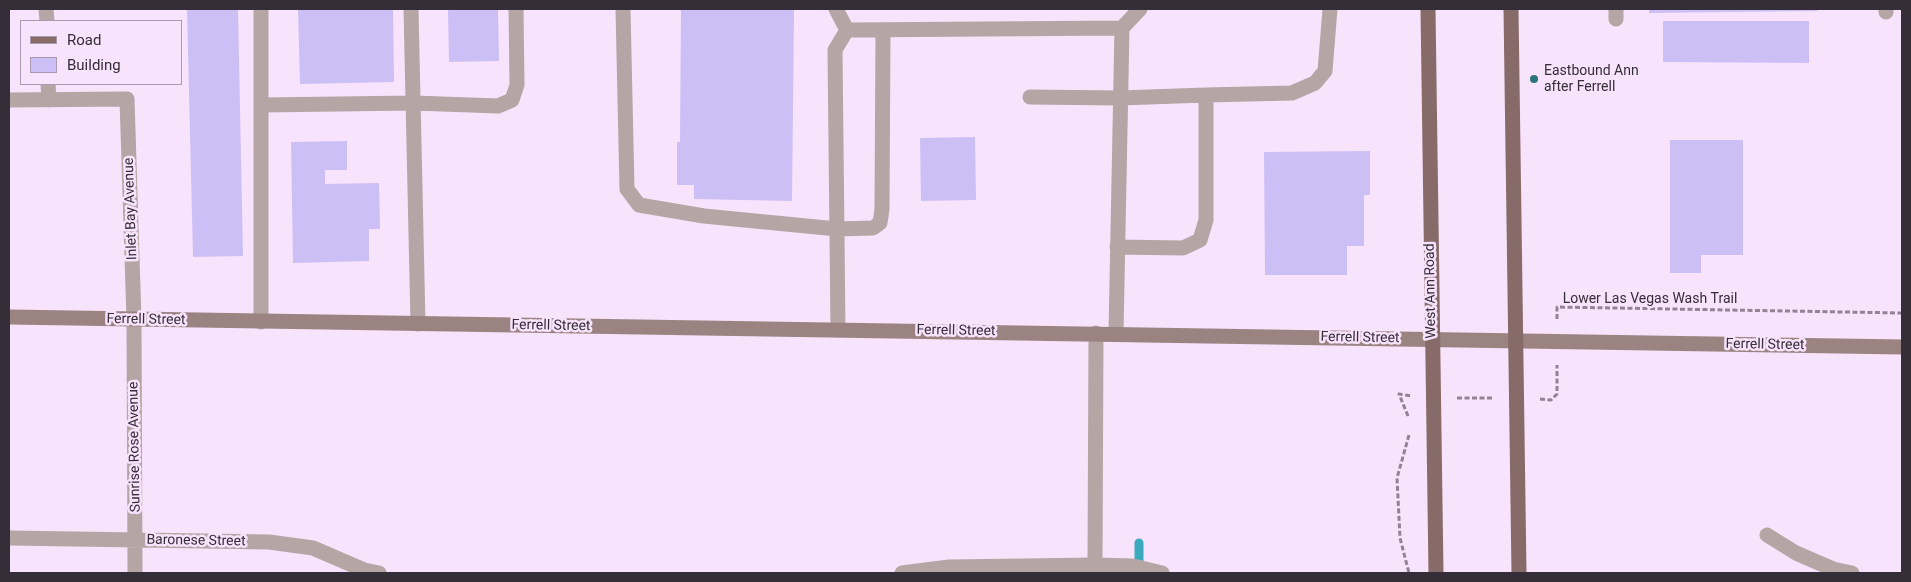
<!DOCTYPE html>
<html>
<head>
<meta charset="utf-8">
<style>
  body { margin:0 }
  #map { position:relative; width:1911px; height:582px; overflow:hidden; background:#f8e3fc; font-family:Roboto,sans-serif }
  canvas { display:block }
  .frame { position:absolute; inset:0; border:10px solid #352d37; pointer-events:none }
  .legend { position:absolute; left:20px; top:20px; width:162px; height:65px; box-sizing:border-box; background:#f8e3fc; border:1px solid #aa9aad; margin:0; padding:6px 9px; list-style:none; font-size:15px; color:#352d37 }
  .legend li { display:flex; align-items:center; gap:10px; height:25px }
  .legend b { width:25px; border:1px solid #aa9aad }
</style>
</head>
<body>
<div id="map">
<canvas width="1911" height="582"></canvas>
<div class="frame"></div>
<ul class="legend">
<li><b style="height:6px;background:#866b68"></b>Road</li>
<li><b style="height:14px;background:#ccbff5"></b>Building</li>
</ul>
</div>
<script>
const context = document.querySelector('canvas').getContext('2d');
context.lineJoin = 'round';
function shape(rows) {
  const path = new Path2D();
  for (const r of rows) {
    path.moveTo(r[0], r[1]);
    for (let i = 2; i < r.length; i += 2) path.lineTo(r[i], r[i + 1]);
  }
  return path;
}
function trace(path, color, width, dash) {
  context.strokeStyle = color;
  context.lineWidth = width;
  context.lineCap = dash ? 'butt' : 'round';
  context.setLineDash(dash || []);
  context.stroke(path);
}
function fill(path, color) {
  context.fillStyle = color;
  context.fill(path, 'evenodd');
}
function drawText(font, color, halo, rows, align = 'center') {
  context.font = font + ' Roboto,sans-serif';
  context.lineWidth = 5;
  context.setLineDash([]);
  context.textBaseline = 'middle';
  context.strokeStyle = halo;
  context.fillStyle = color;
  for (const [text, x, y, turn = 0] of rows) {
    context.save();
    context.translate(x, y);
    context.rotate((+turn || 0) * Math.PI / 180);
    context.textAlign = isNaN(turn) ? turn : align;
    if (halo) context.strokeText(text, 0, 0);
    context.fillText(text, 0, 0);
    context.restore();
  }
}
trace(shape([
  [1139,571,1139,543]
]), '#3baabc', 9);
fill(shape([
  [187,9,238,9,243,256,193,257],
  [298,9,393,9,394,82,300,84],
  [448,9,498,9,499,61,449,62],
  [681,9,794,9,792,201,694,199,694,185,677,185,677,142,680,142],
  [1649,9,1817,9,1817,11,1649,13],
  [1663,21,1809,21,1809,63,1663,62],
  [975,137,976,200,921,201,920,138],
  [1670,140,1743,140,1743,255,1701,255,1701,273,1670,273],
  [347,141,347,170,325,170,325,184,379,183,380,229,369,229,369,261,293,263,291,142],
  [1370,151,1370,195,1364,195,1364,246,1347,246,1347,275,1265,275,1264,152]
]), '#ccbff5');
trace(shape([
  [1557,319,1557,307,1902,313],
  [1457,398,1493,398],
  [1540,399,1551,400,1557,394,1557,365],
  [1408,416,1399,394,1411,396],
  [1409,435,1397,478,1400,538,1409,573]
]), '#918394', 3, [5, 2.5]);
trace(shape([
  [261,9,261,322],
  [411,9,418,324],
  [623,9,627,189,639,205,704,216,837,229,873,228,880,223,882,209,883,30],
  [836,9,847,30],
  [1616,9,1616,19],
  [1886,9,1886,12],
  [1030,97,1120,98,1206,95],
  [262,105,414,103,498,106,512,100,517,85,516,9],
  [1117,247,1183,248,1200,240,1206,220,1206,95,1292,93,1315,83,1325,71,1330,9],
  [838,330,835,50,847,30,1122,28],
  [1116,333,1122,28,1140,9],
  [1095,565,1096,333]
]), '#b5a5a4', 15);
trace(shape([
  [46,9,47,21],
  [48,84,49,100],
  [9,100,127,99,134,320,135,573],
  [1767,535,1796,553,1833,569,1852,573],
  [9,538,269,542,313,548,364,570,379,573],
  [902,573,949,567,1095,565,1133,566,1162,573]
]), '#b5a5a4', 15);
trace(shape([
  [9,317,1902,347]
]), '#9a8381', 15);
trace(shape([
  [1428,9,1436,573],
  [1511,9,1519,573]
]), '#866b68', 15);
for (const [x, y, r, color] of [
  [1534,79,5,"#2b737d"]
]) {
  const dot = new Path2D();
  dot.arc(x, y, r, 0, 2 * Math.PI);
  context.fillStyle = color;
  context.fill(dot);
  trace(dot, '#f8e3fc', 2);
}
drawText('14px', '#352d37', '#f8e3fc', [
  ["Eastbound Ann",1544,71],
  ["after Ferrell",1544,87]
], 'left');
drawText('14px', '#352d37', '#f8e3fc', [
  ["Inlet Bay Avenue",131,209,-92],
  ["West Ann Road",1431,291,-91],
  ["Lower Las Vegas Wash Trail",1650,299],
  ["Ferrell Street",146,320,1],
  ["Ferrell Street",551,326,1],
  ["Ferrell Street",956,331,1],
  ["Ferrell Street",1360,338,1],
  ["Ferrell Street",1765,345,1],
  ["Sunrise Rose Avenue",135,447,-91],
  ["Baronese Street",196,541,1]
]);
</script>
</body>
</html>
